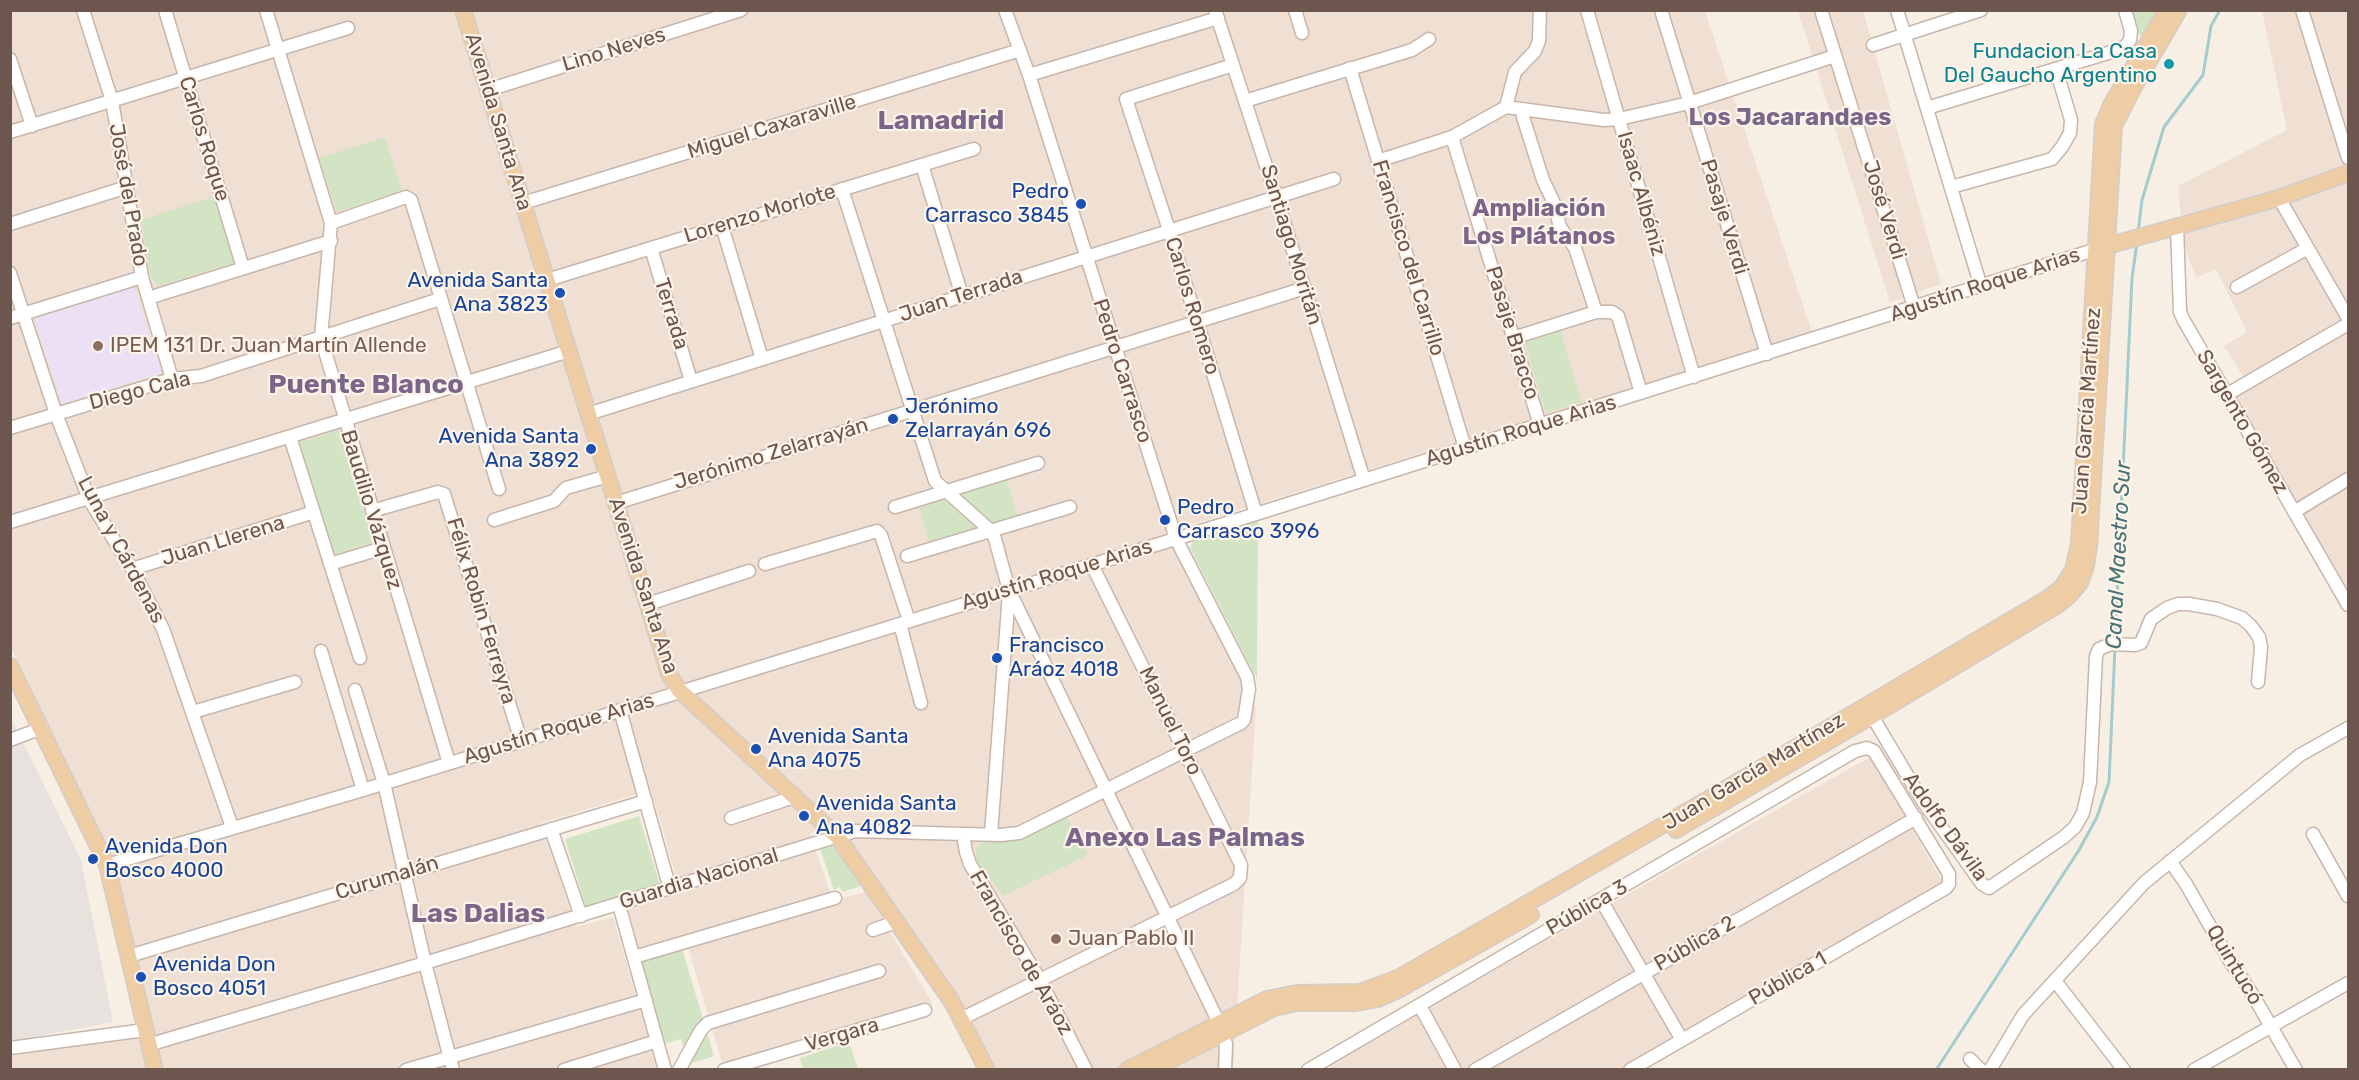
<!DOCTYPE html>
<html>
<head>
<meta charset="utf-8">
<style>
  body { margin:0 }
  #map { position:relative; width:2359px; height:1080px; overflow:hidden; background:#f8efe4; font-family:Rubik,sans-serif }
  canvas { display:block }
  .frame { position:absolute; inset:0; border:12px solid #6d564d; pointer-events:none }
</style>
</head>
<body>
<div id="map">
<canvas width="2359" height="1080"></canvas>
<div class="frame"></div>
</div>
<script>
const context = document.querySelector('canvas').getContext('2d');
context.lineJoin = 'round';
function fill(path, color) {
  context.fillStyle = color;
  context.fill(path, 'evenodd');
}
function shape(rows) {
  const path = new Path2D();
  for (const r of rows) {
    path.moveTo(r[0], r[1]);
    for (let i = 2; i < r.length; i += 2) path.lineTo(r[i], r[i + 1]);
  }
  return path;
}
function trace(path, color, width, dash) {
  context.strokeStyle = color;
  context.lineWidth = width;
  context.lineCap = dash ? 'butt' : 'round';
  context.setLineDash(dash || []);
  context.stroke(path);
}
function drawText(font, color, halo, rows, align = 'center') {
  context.font = font + ' Rubik,sans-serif';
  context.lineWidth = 4.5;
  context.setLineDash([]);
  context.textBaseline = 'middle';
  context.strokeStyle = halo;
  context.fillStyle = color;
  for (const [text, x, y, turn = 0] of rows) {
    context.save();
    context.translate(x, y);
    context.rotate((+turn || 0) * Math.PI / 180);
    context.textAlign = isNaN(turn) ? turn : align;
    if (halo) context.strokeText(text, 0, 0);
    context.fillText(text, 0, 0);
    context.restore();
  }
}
fill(shape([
  [11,11,1705,11,1812,332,1165,533,1256,708,1233,1069,996,1069,957,994,840,829,810,833,830,892,838,891,843,898,866,892,933,1004,722,1063,685,937,637,950,626,908,680,890,651,790,541,823,576,927,613,917,657,1069,11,1069,11,1055,151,1033,110,854,11,648],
  [1798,11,1863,11,1941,284,1890,302],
  [2262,11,2348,11,2348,600,2228,388,2243,376,2224,346,2247,332,2216,269,2196,278,2183,242,2178,186,2287,130],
  [1870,757,1945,886,1624,1069,1331,1070,1328,1064]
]), '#efe0d3');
fill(shape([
  [10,716,81,860,113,1022,11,1041]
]), '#e8e2de');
fill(shape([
  [134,287,162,373,62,404,34,318]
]), '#ece1f4');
fill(shape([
  [2132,11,2157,11,2144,34,2139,36],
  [385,137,402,191,337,212,319,158],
  [218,195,237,256,233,263,158,286,150,275,141,220],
  [1560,330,1582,402,1546,413,1524,341],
  [338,430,373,542,333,555,298,443],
  [1006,476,1019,520,993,526,956,493],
  [944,496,983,531,931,547,918,504],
  [1258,519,1257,679,1190,548,1194,539],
  [1065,814,1088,855,1003,896,976,860,976,849,983,842],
  [639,816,660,885,586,907,565,839],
  [832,845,864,885,843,892,839,887,834,890,820,849],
  [681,945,714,1056,689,1064,681,1039,664,1044,638,958],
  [849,1042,858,1069,803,1069,800,1058]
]), '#d3e4c5');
trace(shape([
  [2138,233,2142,200,2164,127,2203,75,2211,26,2220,10],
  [2115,640,2132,278,2137,242],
  [1936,1070,2079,850,2097,817,2109,782,2115,647]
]), '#a3cccf', 3);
const minor = shape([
  [83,10,112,101,142,277,172,379],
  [165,10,243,268],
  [266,10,331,223,321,338,449,763],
  [1215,10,1276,196,1364,480],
  [1295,10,1302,33],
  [1587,10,1694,377],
  [1661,10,1767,354],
  [1821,10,1914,307],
  [1897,10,1978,277],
  [2302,10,2348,158],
  [1873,45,1981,10],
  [10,59,32,126],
  [1233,65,1126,99,1169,230,1256,514],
  [1350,68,1465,448],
  [1029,75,1218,18],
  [488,90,741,10],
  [1245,101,1412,50,1429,39],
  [1506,107,1515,72,1535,51,1539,41,1540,10],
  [1927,108,2118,50,2126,46,2130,40,2131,31,2125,10],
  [1523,110,1523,117,1543,180,1554,203,1560,227,1575,248,1596,312,1612,312,1618,316,1641,393],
  [10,132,348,28],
  [1452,137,1540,425],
  [1378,161,1452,137,1506,107,1604,120,1619,119,1689,103,1835,56],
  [922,165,962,296],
  [1951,187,2052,159,2062,147,2070,133,2071,120,2056,69],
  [842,189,935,481,991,531,995,539,1009,590,1219,1023,1226,1044,1225,1070],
  [2279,198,2348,318],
  [523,203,1020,50],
  [331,223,406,197,411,200,499,489],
  [10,224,127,187],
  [722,226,762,359],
  [2177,227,2180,312,2183,319,2348,605],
  [651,248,691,381],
  [10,273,56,414,89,499,132,569,163,629,232,827],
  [547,280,974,149],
  [2237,287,2308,248],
  [148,298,331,241],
  [10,318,142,277],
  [1513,338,1596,312],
  [2226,395,2348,324],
  [588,414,1334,179],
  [10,428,172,379,201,376,440,299],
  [290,437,360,658],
  [616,503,1305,288],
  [895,507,1038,463],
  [372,511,438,492,444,494,521,741],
  [2294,512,2348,479],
  [494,520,554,501,566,488,608,476],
  [10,522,569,351],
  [907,556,1070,507],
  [330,564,383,548],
  [765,564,877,531,881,535,909,621],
  [132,569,314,512],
  [648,604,749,571],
  [900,624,921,703],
  [321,651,363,790],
  [355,690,384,783,425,963,453,1070],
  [620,710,670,889],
  [193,712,295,682],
  [1872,716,1922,800,1982,884,1989,888,2064,837,2075,827,2083,813,2090,782,2096,656,2099,649,2111,644,2135,645,2141,643,2151,619,2167,608,2178,604,2189,604,2217,609,2242,618,2251,626,2259,637,2261,647,2258,682],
  [10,740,42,728],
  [731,818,794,797],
  [551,829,581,916],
  [963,834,966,852,970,864,1040,980,1086,1070],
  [991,834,1009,593],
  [2313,834,2348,896],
  [2170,861,2186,884,2230,961,2254,997,2296,1070],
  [107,865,363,790,1256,514,2097,249],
  [1601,900,1682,1040],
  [619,905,665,1070],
  [873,930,896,922],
  [129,956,646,801],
  [634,957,835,898],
  [2056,982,2124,1070],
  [1420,1006,1455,1070],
  [961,1019,1234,884,1240,878,1241,865,1092,565],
  [148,1045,425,963,855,831,1001,835,1019,833,1241,723,1244,720,1249,689,1247,677,1176,539,1029,75,1005,10],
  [10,1048,145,1030],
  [1970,1059,1981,1070],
  [406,1070,646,1000],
  [564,1070,657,1041],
  [679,1070,701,1030,708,1023,879,971],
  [724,1070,925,1010],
  [1308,1070,1855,751,1867,748,1874,751,1949,874,1949,884,1946,888,1630,1070],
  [1475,1070,1916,818],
  [1990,1070,2023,1015,2144,883,2300,755,2348,728],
  [2194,1070,2348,983]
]);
const major = shape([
  [463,10,669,674,679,690,837,836,952,1002,987,1070],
  [2100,248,2279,198,2348,173],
  [10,666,107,865,155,1070],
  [1676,830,1872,716,2056,606,2069,596,2080,583,2086,566,2089,546,2114,126,2134,87,2179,10],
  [1127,1070,1267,999,1297,993,1360,992,1398,978,1722,791,2048,598,2062,587,2073,570,2079,543,2103,124,2111,105,2167,10],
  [1151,1070,1274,1008,1297,1003,1355,1003,1378,999,1402,988,1531,915]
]);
trace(minor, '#c7b6ac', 15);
trace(major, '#d3ccca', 18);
trace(minor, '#fff', 12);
trace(major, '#eecda5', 15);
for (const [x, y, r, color] of [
  [2169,64,6,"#0f9aa8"],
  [1081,204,6,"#1a4fb4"],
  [560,293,6,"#1a4fb4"],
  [98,346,6,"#8d6e63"],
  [893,419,6,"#1a4fb4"],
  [591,449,6,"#1a4fb4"],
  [1165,520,6,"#1a4fb4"],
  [997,658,6,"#1a4fb4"],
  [756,749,6,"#1a4fb4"],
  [804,816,6,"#1a4fb4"],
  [93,859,6,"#1a4fb4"],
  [1056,939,6,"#8d6e63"],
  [141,977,6,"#1a4fb4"]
]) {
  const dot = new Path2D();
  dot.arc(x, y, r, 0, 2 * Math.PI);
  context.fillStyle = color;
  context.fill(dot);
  trace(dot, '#fcf3e9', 2);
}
drawText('21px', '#6d564d', '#fcf3e9', [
  ["Lino Neves",614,50,-17],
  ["Avenida Santa Ana",498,122,73],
  ["Miguel Caxaraville",772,127,-17],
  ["Carlos Roque",204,139,73],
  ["Isaac Albéniz",1641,194,74],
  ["José del Prado",128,195,80],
  ["José Verdi",1884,210,73],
  ["Lorenzo Morlote",760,214,-17],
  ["Pasaje Verdi",1724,217,73],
  ["Santiago Moritán",1291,245,73],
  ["Francisco del Carrillo",1408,258,73],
  ["Agustín Roque Arias",1985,285,-18],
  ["Juan Terrada",961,296,-18],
  ["Carlos Romero",1192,306,73],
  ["Terrada",671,314,73],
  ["Pasaje Bracco",1512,333,73],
  ["Pedro Carrasco",1122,371,72],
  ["Diego Cala",140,391,-14],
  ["Juan García Martínez",2087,411,-86],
  ["Sargento Gómez",2242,422,60],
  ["Agustín Roque Arias",1521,431,-17],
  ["Jerónimo Zelarrayán",771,454,-17],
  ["Baudilio Vázquez",371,510,73],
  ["Juan Llerena",223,541,-17],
  ["Luna y Cárdenas",121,550,62],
  ["Agustín Roque Arias",1057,575,-17],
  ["Avenida Santa Ana",643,586,72],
  ["Félix Robin Ferreyra",481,611,73],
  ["Manuel Toro",1170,721,64],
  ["Agustín Roque Arias",559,729,-17],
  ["Juan García Martínez",1754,772,-31],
  ["Adolfo Dávila",1945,827,54],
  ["Curumalán",387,878,-17],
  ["Guardia Nacional",699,879,-17],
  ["Pública 3",1587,908,-30],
  ["Pública 2",1695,944,-30],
  ["Francisco de Aráoz",1021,953,60],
  ["Quintucó",2234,965,59],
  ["Pública 1",1788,979,-30],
  ["Vergara",842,1035,-16]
]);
drawText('21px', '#0d838f', '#fcf3e9', [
  ["Fundacion La Casa",2157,52],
  ["Del Gaucho Argentino",2157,76]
], 'right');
drawText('21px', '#164399', '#fcf3e9', [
  ["Pedro",1069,192,"right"],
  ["Carrasco 3845",1069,216,"right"],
  ["Avenida Santa",548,281,"right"],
  ["Ana 3823",548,305,"right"],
  ["Jerónimo",905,407],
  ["Zelarrayán 696",905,431],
  ["Avenida Santa",579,437,"right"],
  ["Ana 3892",579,461,"right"],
  ["Pedro",1177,508],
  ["Carrasco 3996",1177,532],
  ["Francisco",1009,646],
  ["Aráoz 4018",1009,670],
  ["Avenida Santa",768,737],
  ["Ana 4075",768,761],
  ["Avenida Santa",816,804],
  ["Ana 4082",816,828],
  ["Avenida Don",105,847],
  ["Bosco 4000",105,871],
  ["Avenida Don",153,965],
  ["Bosco 4051",153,989]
], 'left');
drawText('21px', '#785e54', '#fcf3e9', [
  ["IPEM 131 Dr. Juan Martín Allende",110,346],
  ["Juan Pablo II",1068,939]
], 'left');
drawText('italic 22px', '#477377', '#fcf3e9', [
  ["Canal Maestro Sur",2119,555,-87]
]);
drawText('bold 24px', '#7a6689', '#fcf3e9', [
  ["Los Jacarandaes",1790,118],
  ["Ampliación",1539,209],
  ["Los Plátanos",1539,237]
]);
drawText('bold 27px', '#7a6689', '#fcf3e9', [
  ["Lamadrid",941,121],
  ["Puente Blanco",366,385],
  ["Anexo Las Palmas",1185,838],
  ["Las Dalias",478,914]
]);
</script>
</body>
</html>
